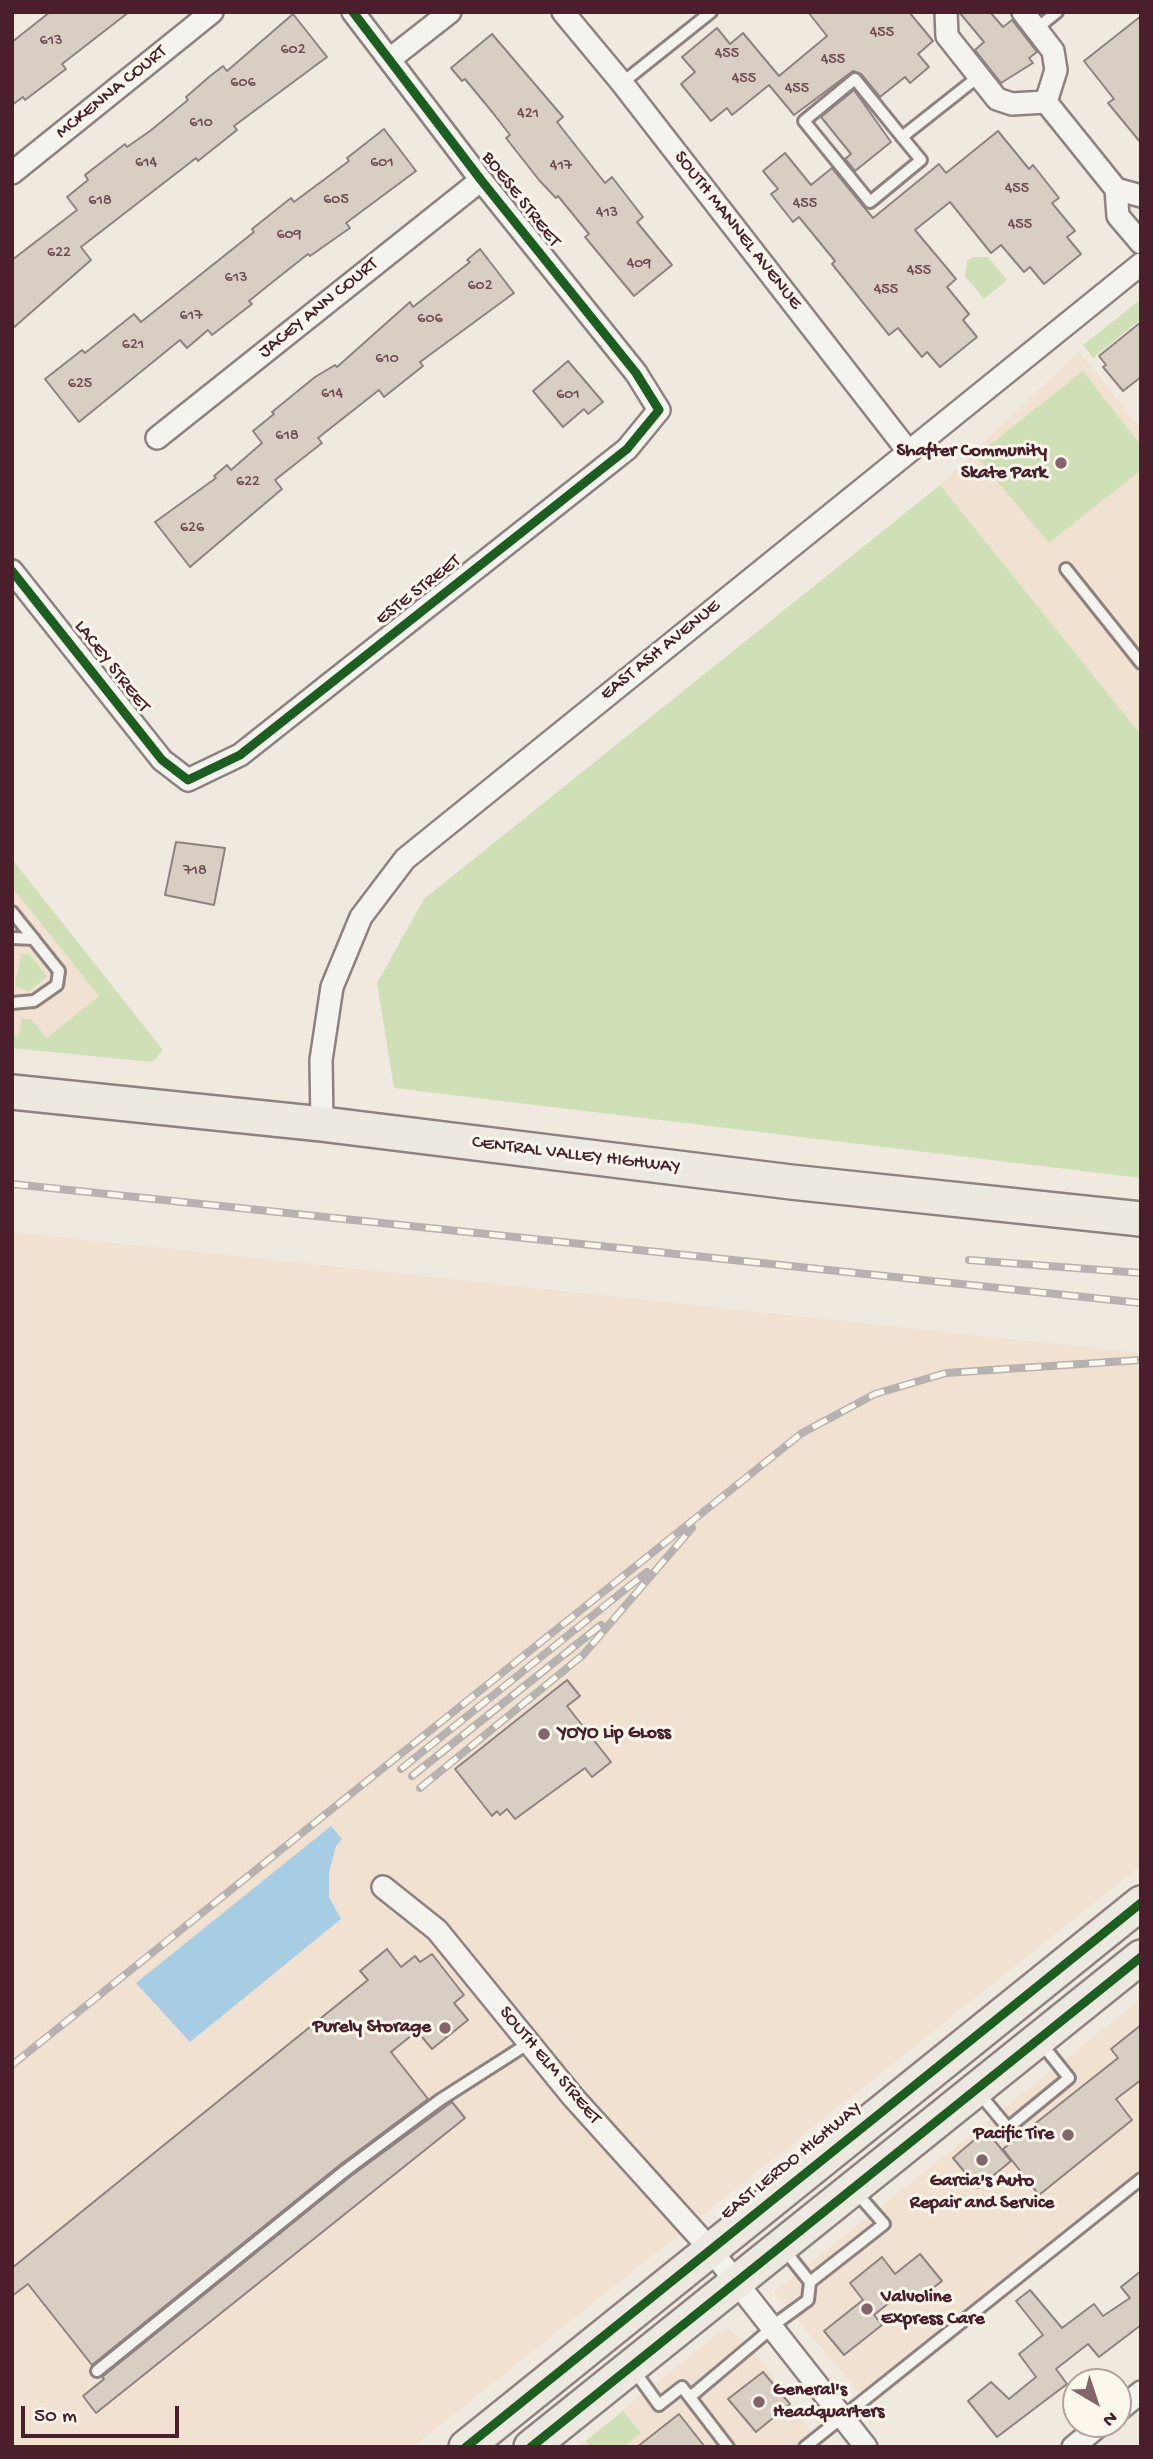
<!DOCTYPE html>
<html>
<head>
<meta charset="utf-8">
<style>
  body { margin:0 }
  #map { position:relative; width:1153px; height:2459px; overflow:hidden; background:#f0e9e0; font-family:"Gochi Hand",sans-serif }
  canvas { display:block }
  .frame { position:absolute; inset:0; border:14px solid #4a1f2b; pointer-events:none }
  .north { position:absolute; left:1062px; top:2368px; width:70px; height:70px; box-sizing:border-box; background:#fbf7ec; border:2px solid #b4a19f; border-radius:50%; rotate:141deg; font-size:19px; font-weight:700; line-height:28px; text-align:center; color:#4a1f2b }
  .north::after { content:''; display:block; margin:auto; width:24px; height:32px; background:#84666a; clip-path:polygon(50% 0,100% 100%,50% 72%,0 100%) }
  .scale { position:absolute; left:21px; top:2406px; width:158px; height:32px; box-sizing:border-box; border:4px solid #4a1f2b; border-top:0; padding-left:9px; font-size:21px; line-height:24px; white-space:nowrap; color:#4a1f2b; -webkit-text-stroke:5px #fbf7ec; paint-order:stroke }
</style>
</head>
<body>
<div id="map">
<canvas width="1153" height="2459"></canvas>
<div class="frame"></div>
<div class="north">N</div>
<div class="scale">50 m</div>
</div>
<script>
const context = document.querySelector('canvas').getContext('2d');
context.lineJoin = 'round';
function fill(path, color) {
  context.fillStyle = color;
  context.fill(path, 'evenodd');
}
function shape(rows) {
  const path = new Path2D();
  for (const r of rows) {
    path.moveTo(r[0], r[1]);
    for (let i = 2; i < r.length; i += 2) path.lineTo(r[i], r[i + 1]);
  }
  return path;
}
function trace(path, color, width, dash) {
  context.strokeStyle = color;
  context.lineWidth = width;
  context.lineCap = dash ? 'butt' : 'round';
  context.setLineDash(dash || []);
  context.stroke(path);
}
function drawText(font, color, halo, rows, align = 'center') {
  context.font = font + ' "Gochi Hand",sans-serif';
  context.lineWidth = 6;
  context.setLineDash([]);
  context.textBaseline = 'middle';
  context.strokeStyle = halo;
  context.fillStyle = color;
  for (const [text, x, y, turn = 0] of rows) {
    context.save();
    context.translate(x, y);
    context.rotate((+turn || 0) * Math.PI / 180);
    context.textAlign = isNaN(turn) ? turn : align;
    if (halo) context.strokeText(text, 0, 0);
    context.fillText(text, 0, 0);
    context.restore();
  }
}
fill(shape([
  [1079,351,1141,429,1141,735,940,485],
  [12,874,160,1060,12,1043],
  [12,1232,1141,1353,1141,1865,413,2447,12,2447],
  [1141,1999,1141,2189,871,2406,774,2292],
  [726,2327,751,2346,816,2439,806,2447,577,2447]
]), '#f0e1d1');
fill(shape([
  [972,257,988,257,1007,280,984,299,965,276,967,261],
  [1141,299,1141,319,1093,358,1083,345],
  [1083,371,1141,446,1141,470,1049,543,976,456],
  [940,485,1141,735,1141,1178,394,1088,377,983,424,899],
  [12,859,163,1050,152,1062,12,1048,12,1035,19,1036,21,1019,31,1019,47,1038,99,996,12,887],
  [21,954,29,954,47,976,30,991,15,986],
  [623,2411,641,2433,623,2447,591,2447,586,2441]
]), '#cfe0b6');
fill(shape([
  [331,1826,342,1839,336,1846,329,1873,329,1897,341,1919,190,2042,136,1983]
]), '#a6cde4');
const building = shape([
  [50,12,129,12,62,64,66,69,25,100,23,97,12,105,12,42,50,12],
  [808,12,909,12,933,41,918,54,929,67,910,83,905,77,880,97,861,74,853,71,794,115,769,85,732,115,727,108,711,121,681,84,695,72,682,57,717,28,730,44,743,33,779,76,827,36,808,12],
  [959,12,990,12,1003,27,1012,20,1037,52,1029,58,1033,63,1001,83,975,50,984,42,959,12],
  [293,14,327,57,234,126,237,130,198,161,196,158,81,247,91,260,12,329,12,260,77,210,67,197,88,180,85,175,125,144,127,147,150,131,188,100,186,97,209,77,223,66,227,71,293,14],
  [1141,16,1141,143,1108,103,1114,99,1084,61,1141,16],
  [492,34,563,117,557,122,605,183,612,177,643,217,637,222,672,265,634,296,585,237,589,234,558,196,556,198,539,180,506,138,510,135,493,113,465,79,462,81,451,68,492,34],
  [854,90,891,142,855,171,845,159,851,154,821,117,854,90],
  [384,129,416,171,346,223,350,228,310,256,308,254,270,284,249,301,252,304,212,335,208,330,187,348,180,340,79,422,45,379,82,350,85,353,134,314,141,322,254,232,252,229,291,198,294,202,349,161,347,158,384,129],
  [998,131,1029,169,1033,165,1059,198,1052,203,1075,231,1067,237,1081,254,1044,284,1030,267,1024,272,1001,245,991,253,950,202,915,230,956,279,947,287,969,314,963,320,977,337,940,367,927,352,922,357,898,328,889,335,832,264,835,261,799,217,793,222,771,194,778,189,763,171,785,153,811,185,832,168,873,218,939,164,946,173,998,131],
  [480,249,514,293,420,362,423,366,384,397,379,390,318,438,322,443,275,480,282,489,190,567,155,522,216,478,214,476,227,465,231,470,262,443,253,431,274,414,272,412,315,377,335,365,337,367,410,302,413,307,470,262,467,260,480,249],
  [1141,322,1141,377,1123,391,1103,367,1106,365,1099,356,1141,322],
  [568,361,603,402,588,414,584,409,563,427,533,391,568,361],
  [176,842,225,848,214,905,165,895,176,842],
  [567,1680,580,1696,567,1706,611,1762,592,1777,585,1768,515,1819,507,1809,500,1815,497,1811,492,1816,455,1769,567,1680],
  [387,1949,401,1967,415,1956,420,1962,432,1954,464,1995,454,2003,468,2020,432,2049,417,2031,391,2052,428,2099,341,2164,92,2365,28,2284,12,2296,12,2268,368,1980,360,1971,387,1949],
  [1141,2025,1141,2080,1116,2099,1132,2120,1039,2195,1003,2149,1118,2058,1111,2049,1141,2025],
  [452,2102,465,2118,96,2413,83,2396,104,2379,102,2377,351,2176,452,2102],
  [986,2130,1011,2161,978,2188,953,2158,986,2130],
  [920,2254,942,2281,915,2302,905,2290,874,2315,882,2325,844,2355,824,2331,863,2300,850,2283,882,2257,895,2274,920,2254],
  [1141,2271,1141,2325,1099,2357,1088,2344,1056,2369,1067,2384,997,2437,968,2401,991,2382,1009,2399,1036,2377,1019,2354,1043,2335,1016,2301,1030,2290,1062,2328,1094,2304,1103,2316,1130,2298,1121,2287,1141,2271],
  [763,2372,790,2404,756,2432,728,2399,763,2372],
  [679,2414,705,2447,637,2447,679,2414]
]);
fill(building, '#d9cec3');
trace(building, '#8d8280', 2);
const lane = shape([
  [1036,29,1057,12],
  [622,83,711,12],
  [902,137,921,160,870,202,804,121,855,79,902,137,978,77],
  [1066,569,1141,663],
  [12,912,59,971,57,985,34,1001,12,1003],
  [12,938,34,939],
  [978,2092,1008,2128,1069,2078,1041,2043],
  [783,2248,810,2282,884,2224,855,2191],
  [771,2327,808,2300,810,2282],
  [633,2369,659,2405,682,2387,728,2447],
  [97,2371,346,2170,440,2100,529,2043],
  [690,2397,772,2328],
  [805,2447,1141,2179]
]);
const street = shape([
  [563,12,622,83,908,451],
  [946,12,947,36,997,99,1012,104,1046,102],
  [1023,12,1053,51,1056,70,1046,102],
  [390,59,450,12],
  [1046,102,1116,189],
  [12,173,212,12],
  [1141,196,1116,189,1118,216,1141,243],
  [157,438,481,180],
  [12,571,162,760,188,780,240,755,627,449,659,410,636,373,481,180,353,12],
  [322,1124,321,1060,332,987,361,917,405,859,1141,264],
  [383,1887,437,1930,573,2097,711,2250,866,2447],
  [1118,2411,1141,2392],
  [1073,2447,1101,2424]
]);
const primary = shape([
  [12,1092,322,1124,791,1182,1141,1219],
  [466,2447,1141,1903],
  [531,2447,1141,1957]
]);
trace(lane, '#8d8280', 16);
trace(street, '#8d8280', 26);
trace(primary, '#8d8280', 38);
trace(lane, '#f5f3ee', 10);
trace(street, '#f5f3ee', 21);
trace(primary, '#eee9e0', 33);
const rail = shape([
  [12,1184,1141,1303],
  [969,1260,1141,1273],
  [401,1769,647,1572],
  [412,1776,601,1625],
  [420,1788,583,1655,692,1528],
  [12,2065,802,1433,875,1394,946,1373,1141,1360]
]);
trace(rail, '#b7b1af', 8);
trace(rail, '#fbf7ec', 5, [16]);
trace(shape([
  [12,571,162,760,188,780,240,755,627,449,659,410,636,373,481,180,353,12],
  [466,2447,1141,1903],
  [531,2447,1141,1957]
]), '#1b5e20', 9);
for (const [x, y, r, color] of [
  [1061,463,7,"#84666a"],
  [544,1734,7,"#84666a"],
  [445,2028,7,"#84666a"],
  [1068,2135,7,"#84666a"],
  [982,2160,7,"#84666a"],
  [867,2309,7,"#84666a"],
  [759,2402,7,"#84666a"]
]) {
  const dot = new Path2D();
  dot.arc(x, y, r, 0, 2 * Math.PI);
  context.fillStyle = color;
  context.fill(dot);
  trace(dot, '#fbf7ec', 2.5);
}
drawText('16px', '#6e4b51', null, [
  ["455",882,34],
  ["613",51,42],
  ["602",293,51],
  ["455",727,55],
  ["455",833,61],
  ["455",744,80],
  ["606",243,84],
  ["455",797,90],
  ["421",528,115],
  ["610",201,124],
  ["614",146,164],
  ["601",382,164],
  ["417",561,167],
  ["455",1017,190],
  ["605",336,201],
  ["618",100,202],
  ["455",805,205],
  ["413",607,214],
  ["455",1020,226],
  ["609",289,236],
  ["622",59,254],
  ["409",639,265],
  ["455",919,272],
  ["613",236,279],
  ["602",480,287],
  ["455",886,291],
  ["617",191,317],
  ["606",430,320],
  ["621",133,346],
  ["610",387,360],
  ["625",80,385],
  ["614",332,395],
  ["601",568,396],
  ["618",287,437],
  ["622",248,483],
  ["626",192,529],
  ["718",195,872]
]);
drawText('19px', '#4a1f2b', '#fbf7ec', [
  ["MCKENNA COURT",112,93,-39],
  ["BOESE STREET",520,200,52],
  ["SOUTH MANNEL AVENUE",737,231,52],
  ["JACEY ANN COURT",319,309,-39],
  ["ESTE STREET",419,591,-38],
  ["EAST ASH AVENUE",661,651,-39],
  ["LACEY STREET",111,667,52],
  ["CENTRAL VALLEY HIGHWAY",576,1156,7],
  ["SOUTH ELM STREET",549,2066,50],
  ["EAST LERDO HIGHWAY",792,2162,-39]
]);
drawText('bold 19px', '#4a1f2b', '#fbf7ec', [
  ["Shafter Community",1047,452],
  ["Skate Park",1047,474],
  ["YOYO Lip GLoss",558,1734,"left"],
  ["Purely Storage",431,2028],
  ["Pacific Tire",1054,2135],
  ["Garcia's Auto",982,2182,"center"],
  ["Repair and Service",982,2204,"center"],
  ["Valvoline",881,2298,"left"],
  ["Express Care",881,2320,"left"],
  ["General's",773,2391,"left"],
  ["Headquarters",773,2413,"left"]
], 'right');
</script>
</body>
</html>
